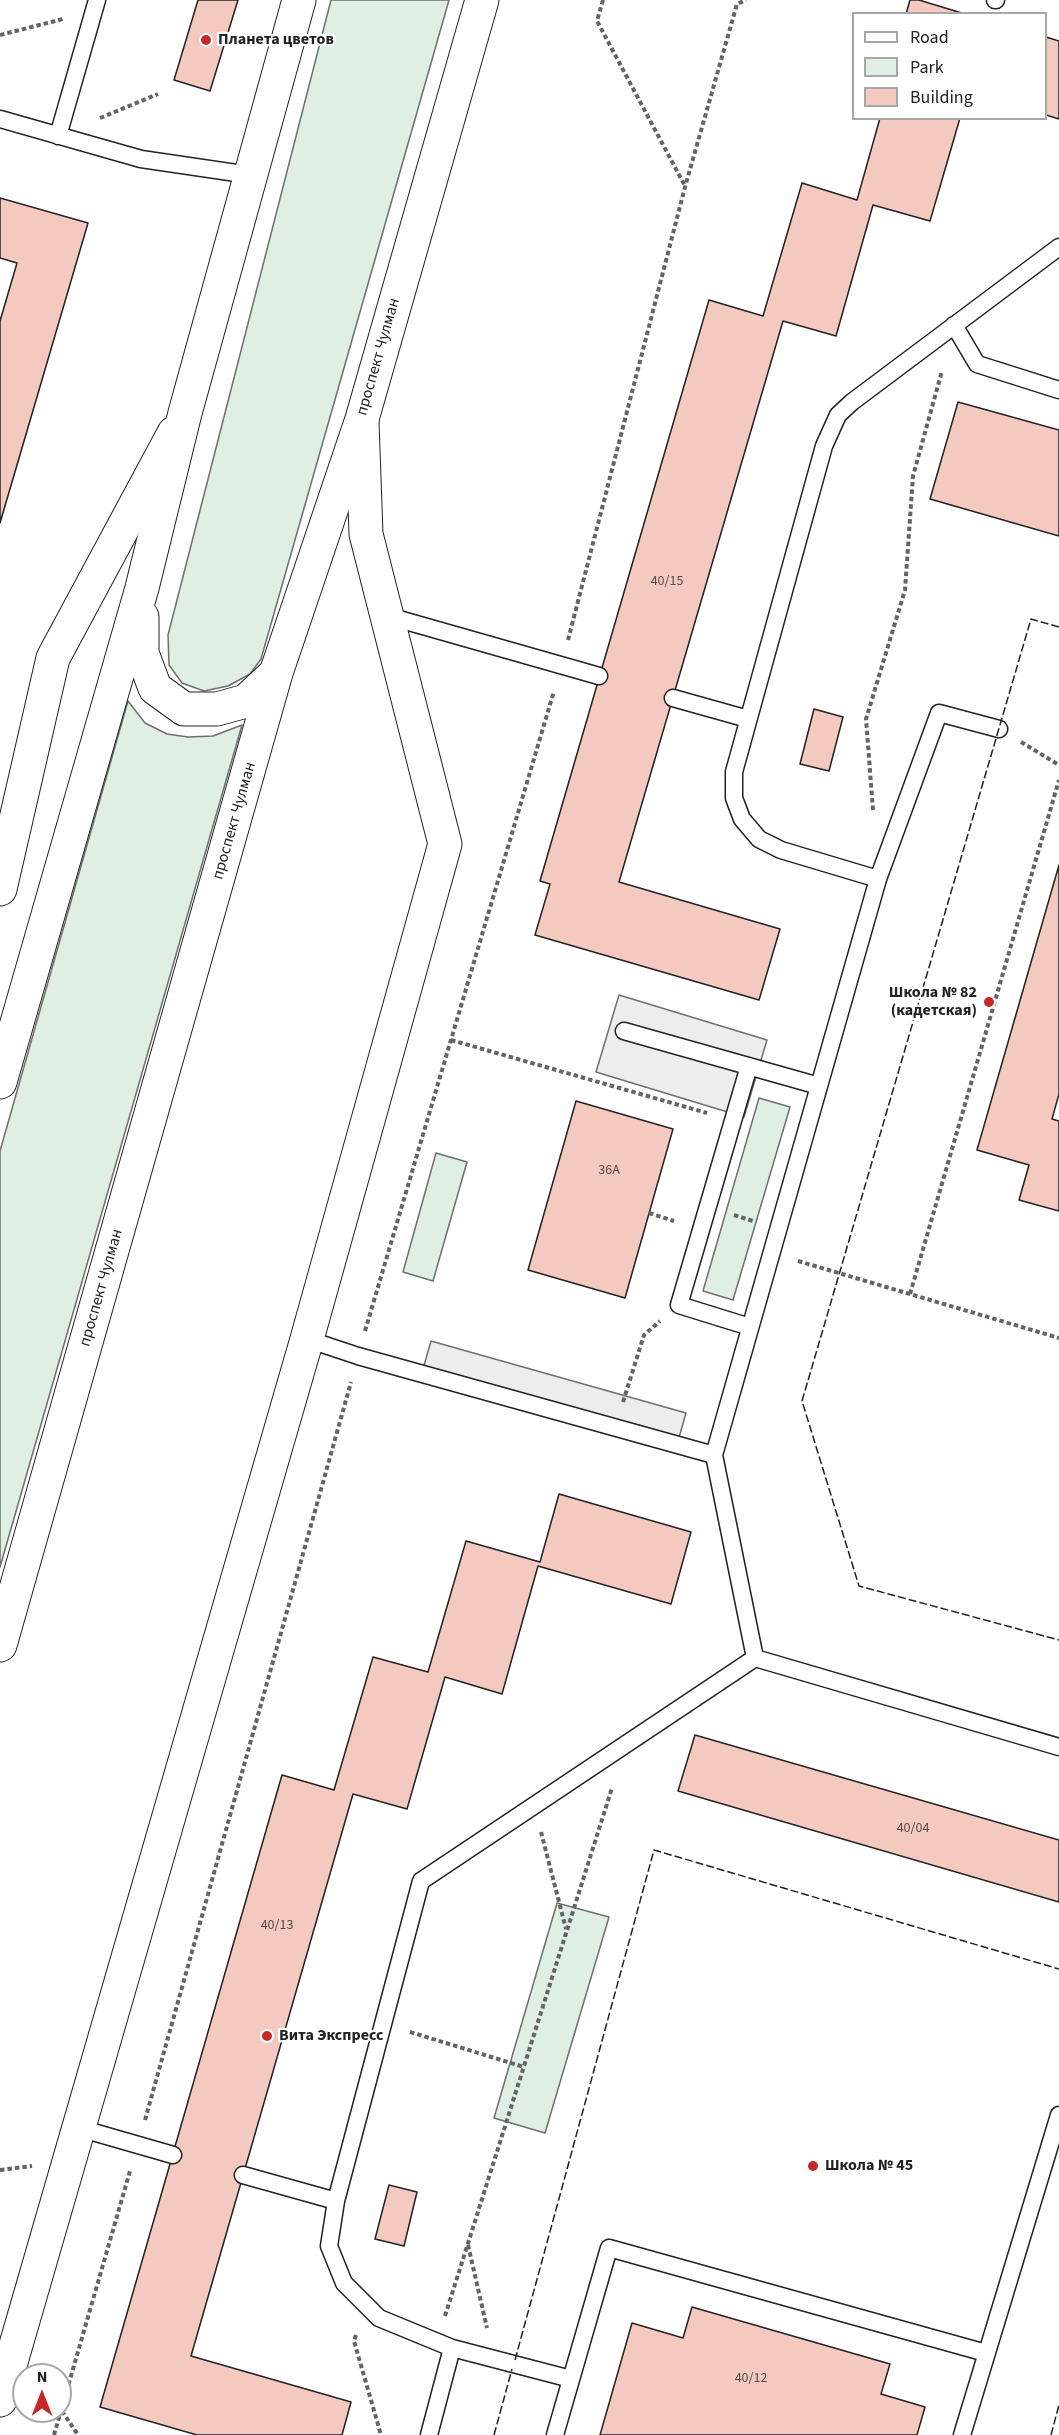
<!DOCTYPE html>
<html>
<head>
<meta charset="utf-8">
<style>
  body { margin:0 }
  #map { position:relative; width:1059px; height:2435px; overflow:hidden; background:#fff; font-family:"Source Sans 3",sans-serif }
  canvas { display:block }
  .legend { position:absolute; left:852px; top:12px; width:195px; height:108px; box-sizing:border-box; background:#fff; border:2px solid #a7a7a7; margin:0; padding:8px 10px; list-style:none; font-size:18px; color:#222 }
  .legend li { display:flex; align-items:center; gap:12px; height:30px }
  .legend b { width:30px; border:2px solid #a7a7a7 }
  .north { position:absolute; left:12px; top:2363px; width:60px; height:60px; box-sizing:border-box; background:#fff; border:2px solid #a7a7a7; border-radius:50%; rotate:0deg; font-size:16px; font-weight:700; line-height:24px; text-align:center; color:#222 }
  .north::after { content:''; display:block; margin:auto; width:21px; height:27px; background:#c62828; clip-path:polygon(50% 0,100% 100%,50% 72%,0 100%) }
</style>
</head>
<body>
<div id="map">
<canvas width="1059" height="2435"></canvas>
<ul class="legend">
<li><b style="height:8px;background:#fff"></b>Road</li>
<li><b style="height:16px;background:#e0efe3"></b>Park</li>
<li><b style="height:16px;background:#f3c9c0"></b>Building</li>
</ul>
<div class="north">N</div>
</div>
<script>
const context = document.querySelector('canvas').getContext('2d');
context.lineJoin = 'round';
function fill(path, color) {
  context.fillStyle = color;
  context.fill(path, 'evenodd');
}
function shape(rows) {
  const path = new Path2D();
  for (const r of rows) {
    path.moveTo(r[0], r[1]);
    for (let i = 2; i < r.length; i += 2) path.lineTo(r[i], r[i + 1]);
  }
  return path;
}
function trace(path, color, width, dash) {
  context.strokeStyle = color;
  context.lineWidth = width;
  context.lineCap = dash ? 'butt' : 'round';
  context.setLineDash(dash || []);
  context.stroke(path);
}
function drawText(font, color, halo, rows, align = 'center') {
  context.font = font + ' "Source Sans 3",sans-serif';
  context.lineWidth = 4.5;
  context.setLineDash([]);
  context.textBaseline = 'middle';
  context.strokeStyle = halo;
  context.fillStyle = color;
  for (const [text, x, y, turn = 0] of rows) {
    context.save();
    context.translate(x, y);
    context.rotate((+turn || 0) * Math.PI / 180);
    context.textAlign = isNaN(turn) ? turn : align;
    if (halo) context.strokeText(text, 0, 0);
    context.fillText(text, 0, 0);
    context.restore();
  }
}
const green = shape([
  [331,0,449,0,261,659,250,674,228,686,204,691,182,683,169,665,168,635,331,0],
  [128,701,145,723,167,734,188,737,213,736,242,725,0,1567,0,1151,128,701],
  [759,1098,790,1107,733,1300,703,1291,759,1098],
  [436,1153,467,1162,433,1281,403,1272,436,1153],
  [557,1903,609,1917,545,2133,494,2118,557,1903]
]);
fill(green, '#e0efe3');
trace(green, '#6f6f6f', 1.5);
const parking = shape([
  [619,995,767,1040,744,1117,596,1072,619,995],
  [431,1341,686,1413,678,1441,423,1369,431,1341]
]);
fill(parking, '#ededed');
trace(parking, '#6f6f6f', 1.5);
const building = shape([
  [198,0,238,0,210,91,174,80,198,0],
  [910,0,919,0,965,14,906,14,910,0],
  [1046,37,1059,41,1059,119,1046,115,1046,37],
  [880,118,960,118,930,221,873,205,836,336,783,321,619,882,780,929,759,1000,535,935,550,884,540,881,709,300,763,316,802,183,857,200,880,118],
  [0,198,88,223,0,523,0,321,17,263,0,258,0,198],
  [958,402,1059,430,1059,536,930,499,958,402],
  [814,709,843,717,829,771,800,764,814,709],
  [1059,865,1059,1094,1052,1119,1059,1121,1059,1211,1019,1200,1029,1165,977,1150,1059,865],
  [576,1101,673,1129,625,1298,528,1270,576,1101],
  [559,1494,691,1532,671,1604,538,1566,502,1694,445,1677,407,1809,353,1794,191,2356,351,2402,342,2435,197,2435,100,2407,282,1775,334,1790,373,1657,428,1672,466,1541,540,1562,559,1494],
  [695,1735,1059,1840,1059,1902,678,1791,695,1735],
  [389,2185,417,2192,404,2246,375,2239,389,2185],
  [692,2307,890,2364,881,2394,925,2407,917,2435,600,2435,632,2323,683,2338,692,2307]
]);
fill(building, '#f3c9c0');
trace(building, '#222', 1.5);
const lane = shape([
  [995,0,996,0],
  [0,119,141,159,250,175],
  [58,136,97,0],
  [954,325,977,364,1059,390],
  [388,616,599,676],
  [673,698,748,719],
  [878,879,939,713,999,729],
  [624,1031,819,1086],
  [749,1066,679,1305,750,1327],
  [307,1339,358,1356,714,1455],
  [755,1658,714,1455,878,879,781,850,759,839,742,819,734,798,734,772,824,446,838,415,852,402,1059,247],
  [79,2128,173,2155],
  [243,2175,336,2201],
  [452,2348,571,2379],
  [429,2435,452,2348,379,2318,344,2283,329,2246,336,2201,421,1881,755,1658,1059,1747],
  [555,2435,609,2248,986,2353],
  [962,2435,1059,2115]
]);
const street = shape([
  [0,889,53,658,174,433],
  [0,2400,307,1339,445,844,366,534,362,422]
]);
const secondary = shape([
  [142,617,142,653,155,688,184,709,217,709,246,701,276,673],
  [0,1082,142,588,185,413,299,0],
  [0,1645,276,673,362,419,482,0]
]);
trace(lane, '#222', 19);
trace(street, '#222', 35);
trace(secondary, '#222', 35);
trace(shape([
  [603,0,597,21,685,186],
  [0,35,63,19],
  [100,118,158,94],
  [568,640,685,187,737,4,746,0],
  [1021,742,1059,765],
  [873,810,866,719,905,590,913,476,942,371],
  [451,1040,707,1113],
  [649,1213,674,1221],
  [734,1215,753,1221],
  [798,1261,1059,1338],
  [910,1294,1059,780],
  [365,1331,554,691],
  [623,1402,644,1335,660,1321],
  [541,1832,566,1929],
  [410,2032,524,2067],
  [145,2120,351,1382],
  [0,2170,32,2166],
  [468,2245,487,2328],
  [445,2316,612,1788],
  [356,2335,354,2341,381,2435],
  [60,2380,69,2384],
  [62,2411,78,2435],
  [54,2435,130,2171]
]), '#646464', 4, [4.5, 3]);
trace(lane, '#fff', 16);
trace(street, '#fff', 33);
trace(secondary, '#fff', 33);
trace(shape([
  [1059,627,1031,619,802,1401,859,1586,1059,1640],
  [515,2360,654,1850,1059,1969],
  [494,2435,512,2369],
  [1051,2435,1059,2405]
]), '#222', 1.5, [8, 3]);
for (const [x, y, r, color] of [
  [206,40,6,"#c62828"],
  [989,1002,6,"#c62828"],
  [267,2036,6,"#c62828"],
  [813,2166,6,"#c62828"]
]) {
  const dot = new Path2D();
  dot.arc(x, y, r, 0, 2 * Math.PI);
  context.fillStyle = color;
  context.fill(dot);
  trace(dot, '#fff', 2);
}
drawText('14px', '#564c4a', null, [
  ["40/15",667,582],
  ["36А",609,1171],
  ["40/04",913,1829],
  ["40/13",277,1926],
  ["40/12",751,2379]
]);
drawText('bold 16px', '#222', '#fff', [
  ["Планета цветов",218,40],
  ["Школа № 82",977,993,"right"],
  ["(кадетская)",977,1011,"right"],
  ["Вита Экспресс",279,2036],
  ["Школа № 45",825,2166]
], 'left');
drawText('16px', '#222', '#fff', [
  ["проспект Чулман",379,357,-74],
  ["проспект Чулман",235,821,-74],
  ["проспект Чулман",102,1288,-74]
]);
</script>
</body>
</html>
